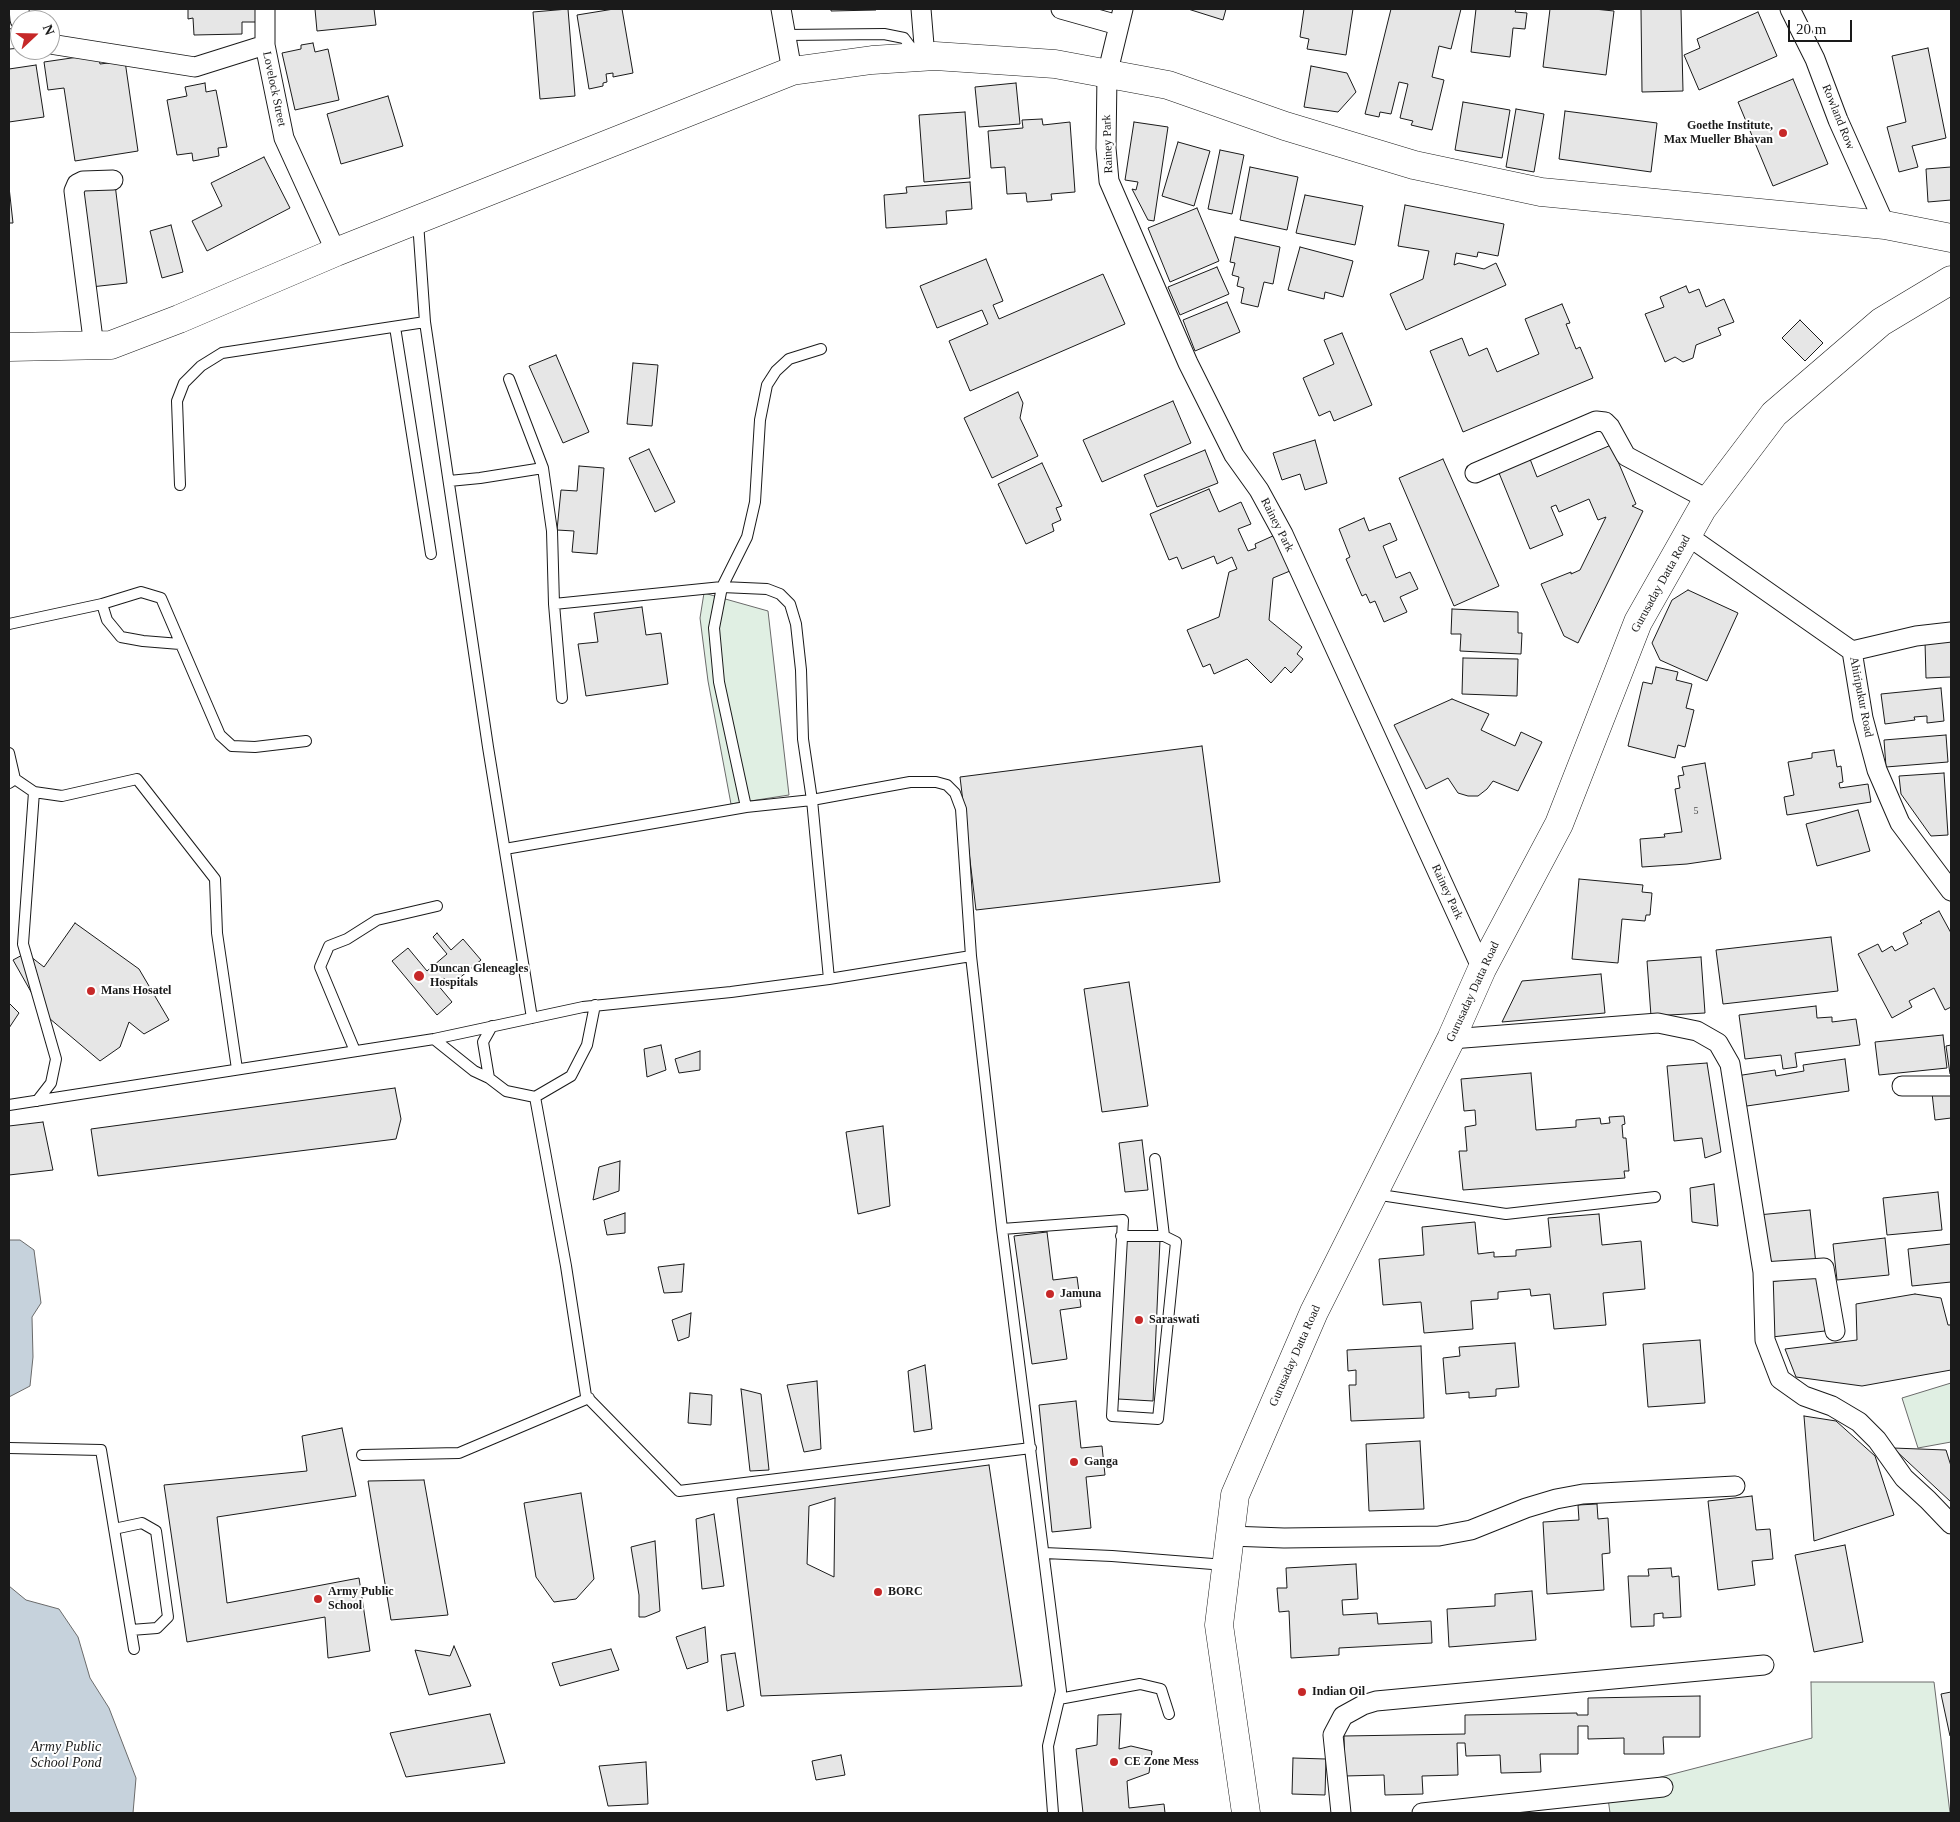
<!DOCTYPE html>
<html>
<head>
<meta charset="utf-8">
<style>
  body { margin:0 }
  #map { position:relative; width:1960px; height:1822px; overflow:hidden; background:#fff; font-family:"Times New Roman",serif }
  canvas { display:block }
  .frame { position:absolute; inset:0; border:10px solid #1a1a1a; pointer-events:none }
  .north { position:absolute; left:10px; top:10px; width:50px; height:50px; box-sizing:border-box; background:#fff; border:1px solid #a3a3a3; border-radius:50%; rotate:69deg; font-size:14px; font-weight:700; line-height:20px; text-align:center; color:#1a1a1a }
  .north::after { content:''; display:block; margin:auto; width:18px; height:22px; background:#c62828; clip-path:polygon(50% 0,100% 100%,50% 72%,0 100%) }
  .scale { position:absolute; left:1788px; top:20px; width:64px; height:22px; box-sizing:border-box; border:2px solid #1a1a1a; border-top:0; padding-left:6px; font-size:15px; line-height:18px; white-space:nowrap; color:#1a1a1a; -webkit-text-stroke:4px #fff; paint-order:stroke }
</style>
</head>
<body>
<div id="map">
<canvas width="1960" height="1822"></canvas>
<div class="frame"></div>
<div class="north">N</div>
<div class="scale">20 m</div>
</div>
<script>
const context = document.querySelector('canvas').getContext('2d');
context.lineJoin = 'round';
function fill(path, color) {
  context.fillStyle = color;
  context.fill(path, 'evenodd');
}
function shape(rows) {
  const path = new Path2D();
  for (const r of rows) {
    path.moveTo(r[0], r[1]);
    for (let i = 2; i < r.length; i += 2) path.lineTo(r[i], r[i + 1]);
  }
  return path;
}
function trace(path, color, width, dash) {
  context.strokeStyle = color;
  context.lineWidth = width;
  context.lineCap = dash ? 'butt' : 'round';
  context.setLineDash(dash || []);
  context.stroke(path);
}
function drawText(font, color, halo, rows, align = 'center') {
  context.font = font + ' "Times New Roman",serif';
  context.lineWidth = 4;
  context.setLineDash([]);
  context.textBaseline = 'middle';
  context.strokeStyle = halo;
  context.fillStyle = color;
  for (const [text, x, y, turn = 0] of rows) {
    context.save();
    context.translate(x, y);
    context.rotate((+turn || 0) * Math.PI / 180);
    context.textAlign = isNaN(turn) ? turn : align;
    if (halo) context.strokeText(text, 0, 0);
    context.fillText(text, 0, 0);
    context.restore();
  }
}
const green = shape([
  [704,593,768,611,789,795,731,804,708,681,700,618,704,593],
  [1951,1383,1951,1442,1918,1448,1902,1398,1951,1383],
  [1811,1682,1934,1682,1950,1813,1610,1813,1607,1791,1812,1738,1811,1682]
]);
fill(green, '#e0efe3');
trace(green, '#6a6a6a', 1);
const water = shape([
  [9,1240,20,1240,34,1250,41,1303,32,1317,33,1357,30,1386,9,1397,9,1240],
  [9,1586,26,1600,59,1609,78,1637,90,1678,109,1708,136,1778,133,1813,9,1813,9,1586]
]);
fill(water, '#c6d2dc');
trace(water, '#6a6a6a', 1);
const building = shape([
  [188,9,256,9,257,22,242,22,242,34,194,35,193,18,188,19,188,9],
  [315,9,374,9,376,25,317,31,315,9],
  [568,9,575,96,540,99,533,12,568,9],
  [614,9,622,9,633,73,613,77,613,73,606,74,607,82,603,83,603,86,589,89,577,15,614,9],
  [831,9,876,9,876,10,831,11,831,9],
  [1188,9,1226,9,1223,20,1188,9],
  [1304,9,1353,9,1346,55,1307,49,1309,39,1300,37,1304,9],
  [1391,9,1461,9,1451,49,1439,46,1432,77,1444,80,1432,130,1411,125,1413,121,1400,118,1408,84,1399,82,1391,114,1380,112,1379,117,1365,114,1391,9],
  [1476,9,1516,9,1515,12,1527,13,1525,29,1513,28,1510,57,1471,52,1476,9],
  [1550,9,1594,9,1614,11,1606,75,1543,67,1550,9],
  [1641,9,1681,9,1683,91,1642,92,1641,9],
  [1758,12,1777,56,1699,90,1684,55,1700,48,1697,39,1758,12],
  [313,43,315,52,328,49,339,100,295,110,282,53,301,49,301,45,313,43],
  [1928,48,1946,138,1912,146,1918,167,1899,172,1887,127,1906,122,1892,56,1928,48],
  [92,55,99,59,100,64,125,61,138,151,75,161,64,88,48,90,44,62,92,55],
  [36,65,44,117,9,122,9,69,36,65],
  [1311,66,1347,73,1356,92,1338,112,1304,107,1311,66],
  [1793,79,1828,164,1773,186,1738,102,1793,79],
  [205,83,206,92,216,90,227,147,218,148,219,156,193,161,192,153,177,155,167,100,187,96,185,87,205,83],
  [1016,83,1020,124,979,127,975,87,1016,83],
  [388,96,403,146,341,164,327,114,388,96],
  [1463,102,1510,110,1502,158,1455,150,1463,102],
  [1516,109,1544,114,1534,172,1506,167,1516,109],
  [1565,111,1657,123,1651,172,1559,159,1565,111],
  [965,112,970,178,924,182,919,115,965,112],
  [1042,119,1043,125,1070,122,1075,192,1051,194,1052,200,1027,202,1026,193,1007,194,1005,167,991,168,988,131,1023,128,1022,120,1042,119],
  [1134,122,1168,127,1154,221,1148,220,1132,189,1136,190,1138,182,1125,180,1134,122],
  [1178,142,1210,151,1194,206,1162,196,1178,142],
  [1220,150,1244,155,1232,214,1208,209,1220,150],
  [264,157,290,208,207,251,192,221,222,206,211,183,264,157],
  [1250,167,1298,177,1287,230,1240,220,1250,167],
  [1951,167,1951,200,1928,202,1926,169,1951,167],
  [970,182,972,209,946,211,947,224,886,228,884,195,907,193,906,187,970,182],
  [115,184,127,283,91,287,79,188,115,184],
  [9,187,13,223,9,223,9,187],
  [1305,195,1363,206,1355,245,1296,233,1305,195],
  [1405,205,1504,224,1498,256,1478,252,1477,257,1456,253,1454,265,1459,263,1484,269,1496,263,1506,285,1406,330,1390,294,1423,279,1429,251,1398,246,1405,205],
  [1197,208,1219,261,1170,282,1148,228,1197,208],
  [171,225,183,272,162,278,150,231,171,225],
  [1235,237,1280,247,1273,284,1264,282,1258,307,1241,303,1244,288,1237,286,1239,277,1232,275,1235,263,1230,262,1235,237],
  [1300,247,1353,261,1343,297,1325,292,1324,299,1288,290,1300,247],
  [986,259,1003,301,993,305,999,319,1103,274,1125,324,970,391,949,341,988,324,982,310,937,328,920,286,986,259],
  [1217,267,1229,294,1180,315,1168,287,1217,267],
  [1686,286,1689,293,1699,289,1706,307,1724,299,1734,322,1718,328,1721,335,1696,345,1693,358,1683,362,1675,357,1665,362,1645,314,1664,307,1660,297,1686,286],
  [1227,302,1240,332,1195,351,1183,320,1227,302],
  [1562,304,1570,323,1566,324,1576,349,1580,347,1593,378,1463,432,1430,351,1462,338,1469,356,1487,348,1497,372,1539,354,1525,319,1562,304],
  [1800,320,1823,343,1805,361,1782,338,1800,320],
  [1342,333,1372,405,1334,421,1330,411,1319,416,1303,378,1334,364,1324,340,1342,333],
  [556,355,589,432,563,443,529,366,556,355],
  [633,363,658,365,652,426,627,424,633,363],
  [1018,392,1023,403,1020,418,1038,456,992,478,964,418,1018,392],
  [1173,401,1191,443,1102,482,1083,440,1173,401],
  [1315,440,1327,483,1305,490,1300,474,1282,480,1273,453,1315,440],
  [1611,445,1636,504,1632,506,1643,511,1578,643,1564,636,1541,584,1571,572,1571,574,1580,570,1606,517,1598,520,1589,499,1559,512,1556,505,1551,507,1563,535,1530,549,1499,473,1530,459,1537,477,1611,445],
  [649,449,675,502,655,512,629,458,649,449],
  [1205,450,1218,483,1157,507,1144,475,1205,450],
  [1443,459,1499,586,1454,606,1399,478,1443,459],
  [1042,463,1062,506,1056,508,1061,520,1052,524,1054,531,1026,544,998,484,1042,463],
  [579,466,604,468,597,554,572,552,574,531,557,530,561,490,577,491,579,466],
  [1209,489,1219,512,1241,502,1251,524,1238,529,1248,551,1256,548,1255,544,1275,535,1290,571,1273,578,1269,620,1302,647,1297,654,1303,659,1291,673,1285,667,1271,683,1247,659,1214,674,1210,664,1203,667,1187,630,1219,617,1229,572,1237,569,1232,557,1217,564,1214,556,1182,569,1177,557,1169,560,1150,514,1209,489],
  [1364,518,1369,531,1390,523,1397,540,1383,546,1396,578,1410,572,1418,589,1400,597,1407,612,1384,622,1375,601,1370,603,1366,594,1362,596,1346,559,1350,557,1339,529,1364,518],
  [1688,590,1738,613,1707,681,1660,660,1652,643,1672,600,1688,590],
  [642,607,646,635,661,633,668,684,586,696,578,644,598,642,594,613,642,607],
  [1452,609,1518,612,1518,633,1522,633,1521,654,1460,651,1461,634,1451,634,1452,609],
  [1951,641,1951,677,1926,678,1925,642,1951,641],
  [1463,658,1518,659,1517,696,1462,694,1463,658],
  [1656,667,1678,672,1676,680,1692,684,1686,708,1694,710,1685,747,1678,745,1675,758,1628,746,1643,682,1652,684,1656,667],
  [1941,688,1944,721,1927,723,1927,716,1914,717,1915,720,1885,724,1881,694,1941,688],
  [1452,699,1489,714,1481,730,1515,746,1521,732,1542,742,1518,791,1493,781,1487,789,1478,796,1468,796,1458,793,1448,778,1426,789,1394,725,1452,699],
  [1946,735,1948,762,1886,767,1884,740,1946,735],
  [1202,746,1220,882,976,910,960,777,1202,746],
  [1834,750,1837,767,1841,766,1843,782,1839,783,1840,788,1868,784,1871,802,1787,815,1784,797,1794,795,1788,762,1812,758,1812,753,1834,750],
  [1705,763,1721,859,1687,864,1642,867,1640,839,1665,837,1664,834,1682,832,1675,789,1680,788,1678,776,1684,775,1682,767,1705,763],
  [1944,773,1948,835,1931,836,1901,794,1899,776,1944,773],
  [1858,810,1870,851,1817,866,1806,824,1858,810],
  [1579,879,1643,885,1642,892,1652,893,1650,915,1646,915,1645,921,1622,919,1618,963,1572,959,1579,879],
  [1939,911,1951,933,1951,1007,1945,1010,1934,988,1909,1001,1912,1007,1892,1018,1858,954,1878,944,1882,952,1892,946,1895,951,1908,944,1903,933,1922,923,1920,921,1939,911],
  [75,923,139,969,169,1020,144,1034,129,1022,120,1047,100,1061,43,1013,13,960,26,953,44,967,75,923],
  [437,933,451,950,463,939,481,960,450,986,444,978,437,984,452,1002,437,1015,392,961,408,948,427,971,447,954,433,937,437,933],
  [1831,937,1838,991,1723,1004,1716,950,1831,937],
  [1701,957,1705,1013,1651,1016,1647,961,1701,957],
  [1601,974,1605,1013,1502,1022,1522,981,1601,974],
  [1129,982,1148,1106,1102,1112,1084,989,1129,982],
  [9,1003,19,1013,9,1028,9,1003],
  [1816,1006,1817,1018,1832,1017,1832,1022,1856,1019,1860,1045,1795,1053,1797,1067,1783,1069,1781,1055,1745,1059,1739,1015,1816,1006],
  [1943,1035,1947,1068,1879,1075,1875,1042,1943,1035],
  [661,1045,666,1070,647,1077,644,1049,661,1045],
  [1951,1045,1951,1074,1950,1074,1946,1046,1951,1045],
  [700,1051,700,1070,679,1073,675,1059,700,1051],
  [1845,1059,1849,1091,1740,1107,1736,1076,1775,1070,1776,1076,1804,1071,1803,1065,1845,1059],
  [1707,1063,1721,1152,1705,1158,1702,1138,1674,1141,1667,1066,1707,1063],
  [1531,1073,1536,1130,1576,1127,1576,1120,1600,1118,1601,1124,1610,1123,1609,1117,1624,1116,1625,1124,1622,1125,1623,1138,1626,1138,1629,1171,1624,1171,1625,1178,1463,1190,1459,1151,1467,1151,1465,1127,1476,1125,1475,1110,1464,1111,1461,1079,1531,1073],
  [395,1088,401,1119,396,1139,98,1176,91,1129,395,1088],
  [1951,1091,1951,1118,1935,1120,1932,1093,1951,1091],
  [43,1122,53,1170,9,1175,9,1126,43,1122],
  [883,1126,890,1206,858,1214,846,1132,883,1126],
  [1142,1140,1148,1190,1125,1192,1119,1143,1142,1140],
  [620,1161,619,1191,593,1200,599,1167,620,1161],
  [1714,1184,1718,1226,1692,1222,1690,1188,1714,1184],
  [1938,1192,1942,1230,1887,1235,1883,1198,1938,1192],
  [1810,1210,1816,1264,1764,1269,1758,1215,1810,1210],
  [625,1213,625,1233,607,1235,604,1220,625,1213],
  [1599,1214,1602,1245,1641,1241,1645,1289,1603,1293,1606,1325,1554,1329,1550,1294,1531,1296,1530,1289,1498,1292,1498,1299,1471,1301,1473,1329,1424,1333,1421,1302,1383,1305,1379,1259,1424,1255,1422,1227,1475,1222,1478,1254,1494,1252,1494,1257,1516,1256,1516,1250,1551,1247,1548,1218,1599,1214],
  [1047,1232,1053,1280,1077,1277,1081,1307,1060,1310,1067,1359,1032,1364,1014,1236,1047,1232],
  [1885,1238,1889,1275,1837,1280,1833,1244,1885,1238],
  [1125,1239,1160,1240,1153,1401,1118,1399,1125,1239],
  [1951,1244,1951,1282,1912,1286,1908,1249,1951,1244],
  [684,1264,682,1292,664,1293,658,1267,684,1264],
  [1820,1276,1825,1331,1772,1337,1766,1282,1820,1276],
  [1915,1294,1941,1298,1948,1325,1951,1325,1951,1370,1862,1386,1796,1377,1785,1349,1857,1340,1856,1304,1915,1294],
  [691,1313,689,1337,678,1341,672,1320,691,1313],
  [1700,1340,1705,1403,1648,1407,1643,1344,1700,1340],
  [1515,1343,1519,1387,1496,1389,1496,1396,1469,1398,1469,1392,1446,1394,1443,1358,1460,1356,1459,1347,1515,1343],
  [1421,1346,1424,1418,1351,1421,1349,1385,1356,1385,1356,1370,1348,1371,1347,1350,1421,1346],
  [925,1365,932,1429,914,1432,908,1371,925,1365],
  [817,1381,821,1449,804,1452,787,1385,817,1381],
  [741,1389,761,1394,769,1470,750,1471,741,1389],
  [690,1393,712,1395,711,1425,688,1423,690,1393],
  [1076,1401,1081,1448,1102,1446,1105,1475,1086,1477,1091,1528,1052,1532,1039,1405,1076,1401],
  [1804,1416,1836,1421,1875,1456,1894,1515,1814,1541,1804,1416],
  [342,1428,356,1496,217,1517,227,1603,359,1578,370,1651,328,1658,325,1617,187,1642,164,1485,307,1471,302,1436,342,1428],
  [1420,1441,1424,1509,1369,1511,1366,1444,1420,1441],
  [1893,1448,1946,1450,1951,1466,1951,1502,1893,1448],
  [989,1465,1022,1686,761,1696,737,1498,989,1465],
  [424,1480,448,1615,391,1620,368,1481,424,1480],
  [581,1493,594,1579,576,1599,554,1602,536,1577,524,1503,581,1493],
  [1752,1496,1756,1530,1770,1529,1773,1559,1752,1561,1755,1585,1718,1590,1708,1501,1752,1496],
  [835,1498,834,1577,807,1564,809,1506,835,1498],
  [1597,1504,1598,1519,1608,1518,1610,1553,1602,1554,1604,1590,1547,1594,1543,1522,1579,1520,1578,1505,1597,1504],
  [714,1514,724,1586,702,1589,696,1519,714,1514],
  [655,1541,660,1611,645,1617,639,1617,639,1595,631,1547,655,1541],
  [1845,1545,1863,1642,1814,1652,1795,1555,1845,1545],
  [1356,1564,1358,1599,1342,1600,1343,1615,1377,1613,1378,1624,1431,1621,1432,1643,1339,1648,1339,1655,1291,1658,1289,1611,1279,1612,1277,1588,1287,1588,1286,1568,1356,1564],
  [1671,1568,1672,1577,1679,1576,1681,1617,1663,1618,1663,1613,1654,1614,1654,1626,1631,1627,1628,1576,1649,1576,1648,1569,1671,1568],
  [1532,1591,1536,1640,1449,1647,1447,1609,1495,1606,1495,1594,1532,1591],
  [705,1627,708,1662,687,1669,676,1637,705,1627],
  [454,1646,471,1686,429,1695,415,1650,450,1656,454,1646],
  [611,1649,619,1670,560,1686,552,1663,611,1649],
  [735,1653,744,1706,727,1711,721,1655,735,1653],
  [1951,1692,1951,1735,1950,1736,1941,1694,1951,1692],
  [1700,1696,1700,1737,1663,1737,1664,1754,1624,1754,1624,1738,1588,1739,1588,1726,1578,1726,1578,1754,1540,1754,1541,1772,1501,1773,1500,1755,1466,1756,1465,1743,1457,1743,1458,1775,1422,1776,1423,1794,1385,1795,1384,1775,1345,1776,1344,1736,1465,1734,1465,1715,1577,1713,1577,1715,1588,1715,1588,1698,1700,1696],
  [490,1714,505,1763,406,1777,390,1733,490,1714],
  [1121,1714,1119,1749,1131,1746,1152,1751,1149,1773,1127,1781,1129,1808,1164,1804,1165,1813,1083,1813,1076,1749,1097,1745,1098,1715,1121,1714],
  [841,1755,845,1775,816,1780,812,1761,841,1755],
  [1293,1758,1326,1759,1325,1795,1292,1794,1293,1758],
  [646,1762,648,1804,608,1806,599,1766,646,1762]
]);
fill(building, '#e6e6e6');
trace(building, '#1a1a1a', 1);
const lane = shape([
  [786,35,884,34,904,38,916,54],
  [418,222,425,322,488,747,532,1018],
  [395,327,431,554],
  [509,379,543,468,552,531,554,604,562,698],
  [449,481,480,478,543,468],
  [180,485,177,401,184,383,201,366,222,353,425,322],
  [102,604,107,620,121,637,143,641,180,644],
  [554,604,722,587,767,589,780,594,790,604,796,624,801,670,803,739,812,800,829,979],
  [9,624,102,604,141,592,161,598,220,735,232,746,255,747,306,741],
  [9,753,15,779,9,783],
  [15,779,34,792,62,796,137,779,215,879,217,933,237,1069],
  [34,792,23,944,56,1059,51,1083,37,1101],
  [746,807,719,682,714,628,722,587,747,537,755,502,760,420,767,385,776,371,789,359,821,349],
  [505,849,746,807,812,800,910,782,936,782,947,785,955,793,961,809,971,956,1002,1229,1061,1691,1048,1746,1053,1813],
  [595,1005,587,1045,571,1076,535,1097,566,1266,586,1396,679,1491,1031,1448],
  [492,1026,483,1042,489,1078,506,1091,535,1097],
  [434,1039,474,1071,489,1078],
  [355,1051,320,967,329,946,347,939,377,920,437,906],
  [9,1105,434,1039,583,1007,731,992,829,979,971,956],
  [1374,1194,1506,1214,1655,1197],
  [1002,1229,1123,1220,1112,1416,1158,1419,1176,1242,1164,1236],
  [1121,1236,1164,1236,1155,1159],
  [9,1448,101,1450,134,1649],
  [362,1455,459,1453,589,1398],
  [114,1529,142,1523,156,1531,168,1617,157,1628,131,1630],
  [1044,1553,1112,1556,1225,1565],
  [1059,1699,1140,1684,1161,1689,1169,1714]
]);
const street = shape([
  [19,9,20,20],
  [265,9,265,45,284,138,336,252],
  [781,9,792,71],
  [921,9,925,57],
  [1061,9,1118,25],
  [1123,9,1107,75,1106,148,1109,181,1188,363,1234,455,1259,490,1283,534,1482,969],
  [1790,9,1815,59,1838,120,1885,225],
  [9,39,20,38],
  [50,44,195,67,265,45],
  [94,347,74,191,77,184,83,181,113,180],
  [1475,473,1596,421,1605,422,1610,427,1626,456,1709,500],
  [1688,536,1852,651,1863,718,1877,770,1900,823,1951,891],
  [1852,651,1916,636,1951,632],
  [1451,1039,1658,1023,1697,1031,1718,1043,1730,1064,1763,1272,1765,1340,1780,1379,1804,1396,1832,1406,1859,1422,1877,1440,1904,1478,1928,1500,1951,1524],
  [1902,1086,1951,1086],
  [1763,1272,1824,1268,1835,1331],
  [1230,1536,1284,1538,1439,1536,1471,1530,1526,1508,1556,1499,1583,1494,1735,1486],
  [1341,1813,1333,1735,1343,1716,1363,1705,1376,1701,1764,1665],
  [1422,1813,1663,1787]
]);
const secondary = shape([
  [9,347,111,345,179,319,336,252,792,71,872,60,935,56,1055,64,1168,85,1285,126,1414,165,1541,192,1885,225,1951,238],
  [1246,1813,1219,1625,1235,1495,1314,1312,1451,1039,1482,969,1559,824,1638,622,1702,509,1774,414,1881,322,1951,280]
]);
trace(lane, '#1a1a1a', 12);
trace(street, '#1a1a1a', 21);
trace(secondary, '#1a1a1a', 29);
trace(lane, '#fff', 10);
trace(street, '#fff', 19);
trace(secondary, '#fff', 28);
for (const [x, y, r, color] of [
  [1783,133,5,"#c62828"],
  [419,976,6,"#c62828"],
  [91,991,5,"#c62828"],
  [1050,1294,5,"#c62828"],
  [1139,1320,5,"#c62828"],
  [1074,1462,5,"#c62828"],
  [878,1592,5,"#c62828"],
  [318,1599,5,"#c62828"],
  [1302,1692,5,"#c62828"],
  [1114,1762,5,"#c62828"]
]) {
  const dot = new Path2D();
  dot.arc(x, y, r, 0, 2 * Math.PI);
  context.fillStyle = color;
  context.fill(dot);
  trace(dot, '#fff', 2);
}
drawText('10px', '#4d4d4d', null, [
  ["5",1696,811]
]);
drawText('12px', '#1a1a1a', '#fff', [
  ["Lovelock Street",274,89,78],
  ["Rowland Row",1838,117,68],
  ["Rainey Park",1108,144,-92],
  ["Rainey Park",1277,525,63],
  ["Gurusaday Datta Road",1661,584,-61],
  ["Ahiripukur Road",1861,697,79],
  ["Rainey Park",1447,892,65],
  ["Gurusaday Datta Road",1473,992,-65],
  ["Gurusaday Datta Road",1295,1356,-66]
]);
drawText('bold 12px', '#1a1a1a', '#fff', [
  ["Goethe Institute,",1773,126,"right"],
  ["Max Mueller Bhavan",1773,140,"right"],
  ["Duncan Gleneagles",430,969],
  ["Hospitals",430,983],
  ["Mans Hosatel",101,991],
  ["Jamuna",1060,1294],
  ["Saraswati",1149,1320],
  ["Ganga",1084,1462],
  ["Army Public",328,1592],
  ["School",328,1606],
  ["BORC",888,1592],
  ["Indian Oil",1312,1692],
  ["CE Zone Mess",1124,1762]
], 'left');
drawText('italic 14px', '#1a1a1a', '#fff', [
  ["Army Public",66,1747],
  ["School Pond",66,1763]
]);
</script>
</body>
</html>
